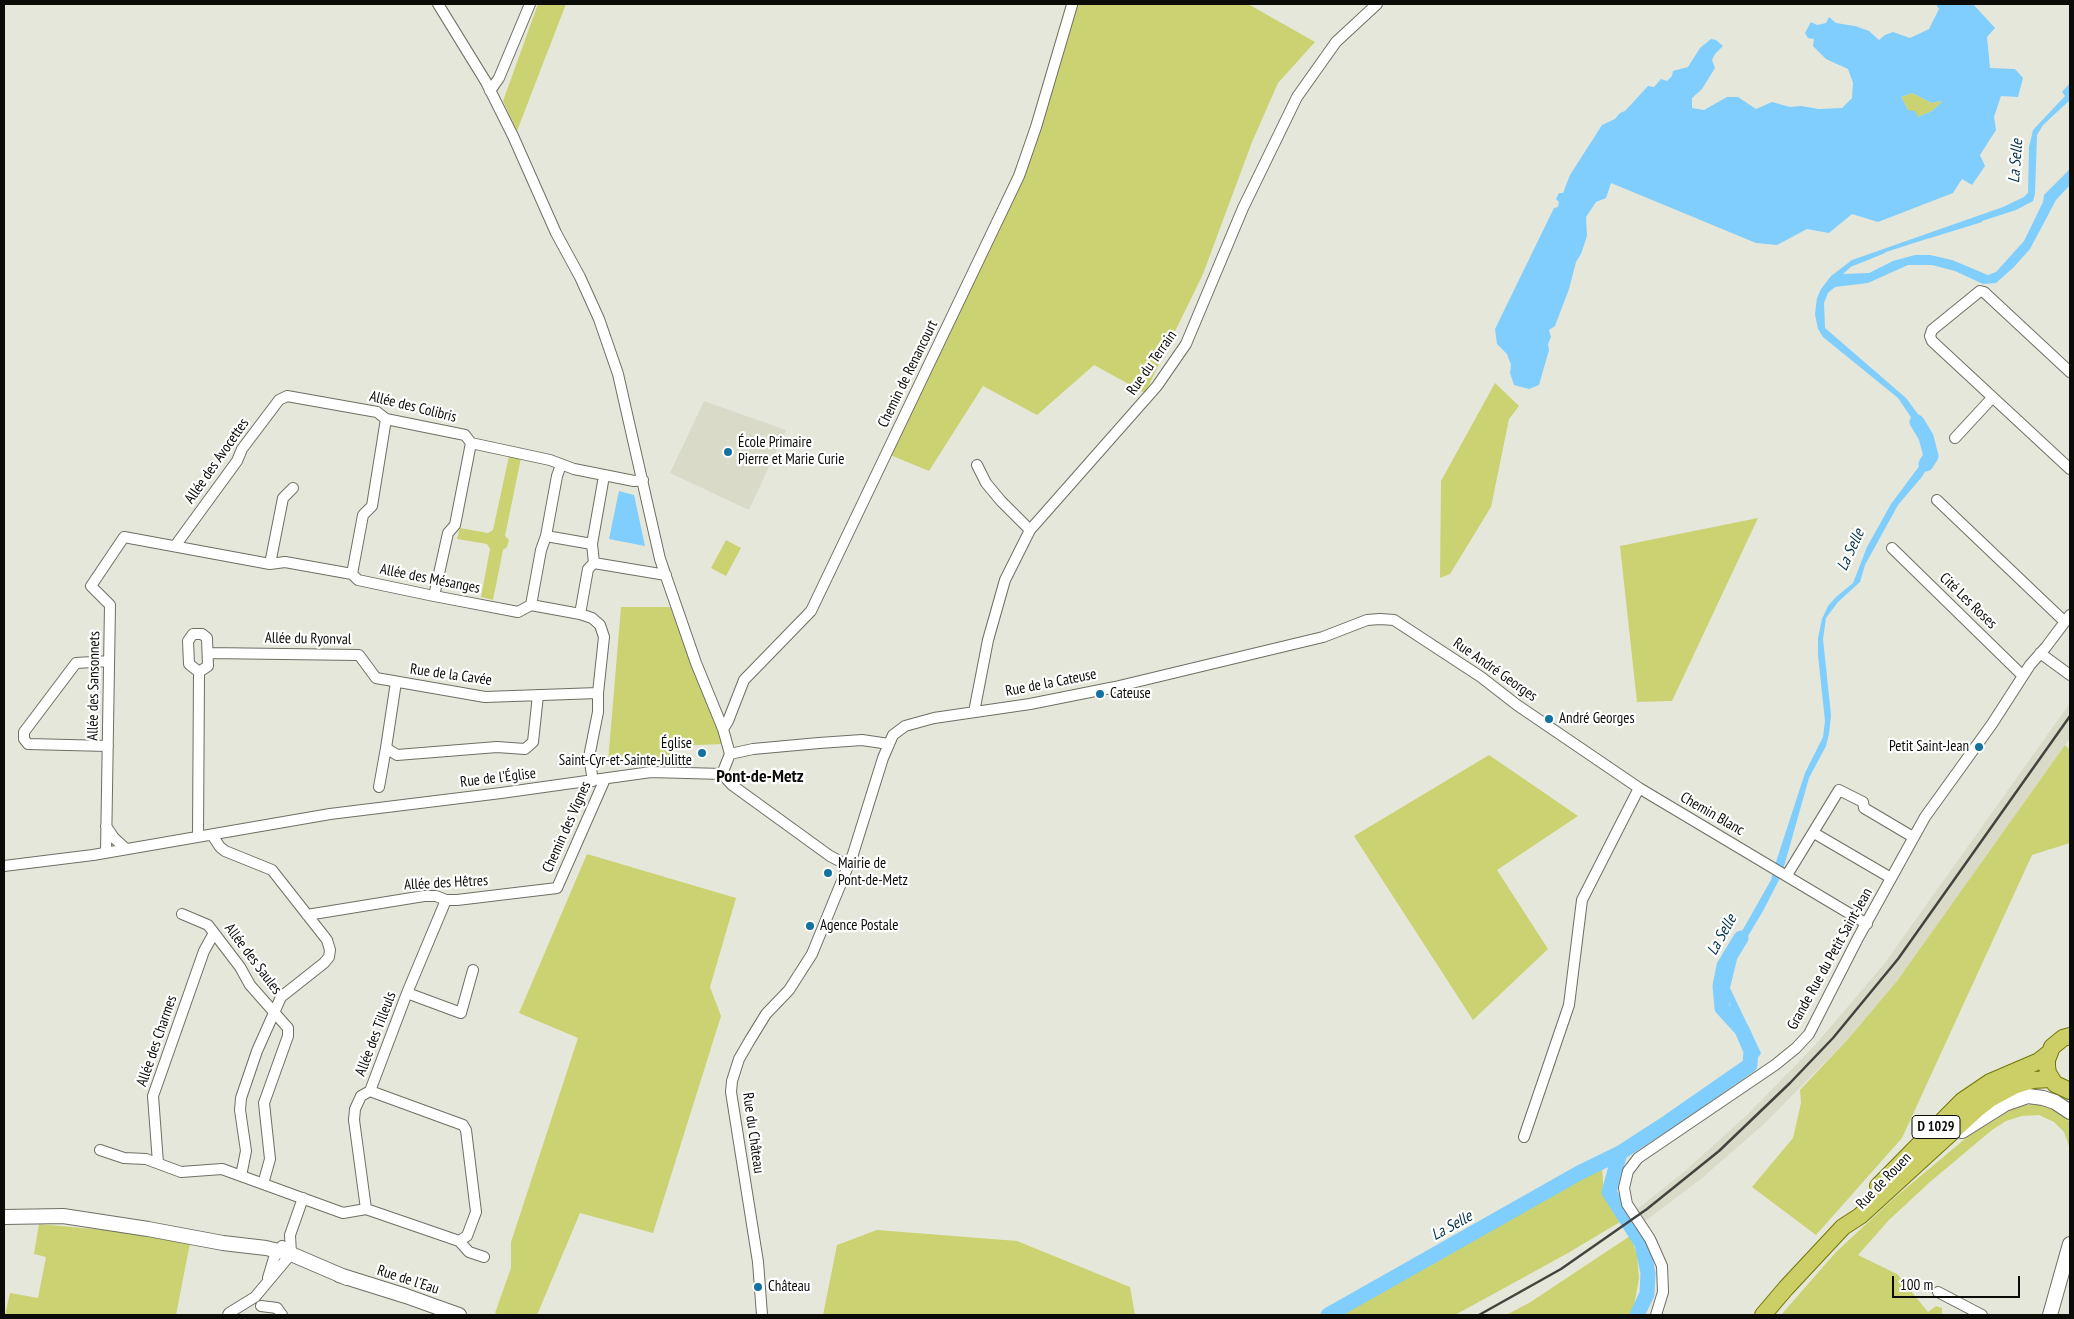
<!DOCTYPE html>
<html>
<head>
<meta charset="utf-8">
<style>
  body { margin:0 }
  #map { position:relative; width:2074px; height:1319px; overflow:hidden; background:#e6e7db; font-family:"PT Sans Narrow",sans-serif }
  canvas { display:block }
  .frame { position:absolute; inset:0; border:5px solid #0b0c08; pointer-events:none }
  .scale { position:absolute; left:1892px; top:1276px; width:128px; height:22px; box-sizing:border-box; border:2px solid #0b0c08; border-top:0; padding-left:6px; font-size:15px; line-height:18px; white-space:nowrap; color:#0b0c08; -webkit-text-stroke:4px #fff; paint-order:stroke }
</style>
</head>
<body>
<div id="map">
<canvas width="2074" height="1319"></canvas>
<div class="frame"></div>
<div class="scale">100 m</div>
</div>
<script>
const context = document.querySelector('canvas').getContext('2d');
context.lineJoin = 'round';
function fill(path, color) {
  context.fillStyle = color;
  context.fill(path, 'evenodd');
}
function shape(rows) {
  const path = new Path2D();
  for (const r of rows) {
    path.moveTo(r[0], r[1]);
    for (let i = 2; i < r.length; i += 2) path.lineTo(r[i], r[i + 1]);
  }
  return path;
}
function trace(path, color, width, dash) {
  context.strokeStyle = color;
  context.lineWidth = width;
  context.lineCap = dash ? 'butt' : 'round';
  context.setLineDash(dash || []);
  context.stroke(path);
}
function drawText(font, color, halo, rows, align = 'center') {
  context.font = font + ' "PT Sans Narrow",sans-serif';
  context.lineWidth = 4.5;
  context.setLineDash([]);
  context.textBaseline = 'middle';
  context.strokeStyle = halo;
  context.fillStyle = color;
  for (const [text, x, y, turn = 0] of rows) {
    context.save();
    context.translate(x, y);
    context.rotate((+turn || 0) * Math.PI / 180);
    context.textAlign = isNaN(turn) ? turn : align;
    if (halo) context.strokeText(text, 0, 0);
    context.fillText(text, 0, 0);
    context.restore();
  }
}
fill(shape([
  [704,401,786,430,749,510,670,473],
  [2070,703,2070,738,1897,981,1849,1038,1764,1124,1701,1179,1644,1222,1636,1210,1685,1171,1748,1114,1816,1044,1884,964]
]), '#d9dbc8');
fill(shape([
  [538,4,566,4,517,131,503,101],
  [1066,4,1248,4,1315,42,1278,83,1252,142,1203,274,1145,393,1094,365,1037,415,983,386,929,471,883,452,1021,157],
  [1912,93,1932,103,1940,101,1942,102,1932,111,1918,117,1908,110,1901,97],
  [1495,383,1519,406,1509,419,1491,507,1450,574,1440,578,1441,481],
  [509,456,521,458,505,536,509,540,507,547,503,550,493,600,481,597,490,549,487,544,457,539,460,528,488,533,493,530],
  [1758,518,1672,701,1637,702,1620,546],
  [726,540,741,548,726,576,711,568],
  [621,607,670,607,723,744,672,746,672,764,633,761,608,762],
  [2065,745,2070,750,2070,843,2032,855,1902,1138,1816,1235,1752,1187,1793,1138,1801,1103,1800,1090,1849,1038,1897,981],
  [1489,755,1578,816,1497,870,1548,949,1473,1020,1354,836],
  [587,854,736,898,710,987,721,1016,653,1233,580,1213,537,1315,500,1315,495,1313,511,1268,511,1242,578,1038,519,1013],
  [2040,1103,2054,1106,2066,1117,2070,1123,2070,1149,2064,1132,2054,1122,2039,1115,2022,1116,2006,1121,1992,1130,1930,1182,1889,1220,1858,1255,1897,1274,1928,1312,1936,1306,1942,1308,1942,1315,1781,1315,1836,1252,1893,1199,1972,1133,2000,1114,2021,1106],
  [1602,1168,1604,1195,1620,1222,1568,1253,1455,1315,1338,1315],
  [39,1224,191,1238,176,1315,5,1315,10,1293,38,1298,46,1257,34,1254],
  [877,1230,1017,1241,1130,1287,1135,1315,823,1315,837,1245],
  [1630,1236,1637,1254,1639,1278,1634,1306,1629,1315,1506,1315,1529,1303]
]), '#cad271');
fill(shape([
  [1936,4,1973,4,1995,28,1987,37,1990,68,2015,69,2023,78,2018,97,2001,96,1994,117,1996,130,1980,155,1985,166,1972,185,1962,179,1953,193,1878,222,1852,214,1829,233,1807,229,1777,245,1756,243,1611,183,1606,198,1596,202,1586,217,1587,236,1581,254,1576,262,1569,289,1555,326,1549,330,1551,337,1548,344,1549,350,1539,385,1529,389,1514,385,1510,373,1511,365,1507,354,1497,344,1495,329,1554,208,1558,207,1559,202,1556,199,1559,193,1563,193,1570,175,1602,125,1615,119,1620,113,1625,111,1648,86,1654,87,1661,79,1667,81,1672,76,1673,71,1688,67,1700,48,1711,39,1716,40,1723,46,1715,54,1712,60,1715,68,1702,89,1692,98,1692,108,1704,110,1727,97,1738,97,1756,109,1772,102,1790,107,1801,106,1819,109,1842,108,1852,98,1853,83,1848,69,1826,59,1813,46,1814,39,1808,38,1805,33,1811,22,1817,25,1826,23,1829,17,1836,23,1855,26,1869,31,1879,40,1885,35,1893,32,1910,38,1929,29,1939,9],
  [1912,93,1932,103,1940,101,1942,102,1932,111,1918,117,1915,111,1908,110,1901,97],
  [2070,83,2070,100,2043,125,2037,135,2035,194,2033,201,2016,210,1880,254,1853,265,1843,274,1869,273,1893,261,1915,255,1930,255,1952,260,1988,275,1996,272,2024,241,2043,202,2044,195,2070,169,2070,185,2056,200,2030,249,2014,267,1996,283,1983,284,1955,271,1932,265,1908,265,1868,283,1835,287,1828,293,1824,303,1825,328,1906,398,1923,421,1937,453,1921,478,1898,505,1865,565,1860,582,1838,602,1826,618,1823,639,1831,715,1829,734,1826,746,1809,778,1783,870,1775,865,1805,773,1823,737,1825,721,1818,655,1818,638,1822,619,1828,606,1836,597,1853,583,1867,547,1891,504,1929,453,1927,441,1898,398,1823,337,1818,329,1815,314,1817,298,1821,289,1831,276,1852,260,2003,207,2024,197,2028,193,2029,147,2033,130,2065,96,2062,92],
  [619,491,634,495,645,546,609,539],
  [1773,872,1781,876,1763,911,1739,951,1730,988,1761,1053,1759,1057,1732,1010,1726,995,1724,985,1733,947,1771,880]
]), '#7fcefe');
trace(shape([
  [1929,237,1981,221],
  [1852,265,1884,252]
]), '#7fcefe', 2.5);
trace(shape([
  [1917,422,1926,437,1931,456,1926,464],
  [1328,1315,1579,1173,1620,1153],
  [1637,1315,1647,1294,1648,1273,1642,1244,1609,1192,1620,1153,1668,1122,1750,1065,1751,1051,1742,1030,1722,1008,1720,986,1724,966,1741,938]
]), '#7fcefe', 15);
const street = shape([
  [438,4,486,82,513,136,556,233,580,277,599,319,618,374,660,559,696,663,723,729,730,754,722,774],
  [490,91,499,78,530,4],
  [2070,372,1984,292,1980,291,1932,330,1930,336,1932,341,2070,469],
  [1955,438,1992,398],
  [977,465,986,483,1001,501,1030,530],
  [1937,500,2065,622],
  [546,536,592,544],
  [175,546,237,461,242,449,279,400,287,396,377,412,386,419,465,435,471,443,550,460,574,469,634,481,643,480],
  [1892,548,2023,676],
  [594,563,666,575],
  [270,564,283,498,293,488],
  [352,574,363,515,372,506,386,419],
  [434,596,448,533,455,525,471,443],
  [531,605,541,550,546,536,557,476,561,465],
  [580,614,588,569,594,563,592,544,604,476],
  [208,653,359,655,376,678,485,697,598,693],
  [2040,653,2070,675],
  [396,682,386,748,397,755,497,747,525,749,533,742,538,695],
  [976,711,975,707,988,640,1005,580,1030,530,1157,386,1186,344,1243,208,1297,97,1336,42,1377,4],
  [723,729,728,721,744,680,811,611,1019,176,1036,127,1072,5],
  [108,746,28,744,24,739,24,732,76,663,109,661],
  [730,754,753,749,819,743,862,740,889,744],
  [379,787,386,748],
  [106,826,114,838,126,849],
  [1814,833,1891,878],
  [212,835,220,847,225,851,272,870,327,940,330,950,329,957,324,963,281,997,257,1051,241,1098,240,1110,246,1151,241,1176],
  [198,837,199,672,208,666,207,638,202,634,193,634,188,641,189,664,199,672],
  [106,852,110,605,91,586,124,537,270,564,285,562,352,574,358,580,429,595,518,612,531,605,580,614,592,618,600,625,604,637,598,693,598,712,589,757,593,781],
  [4,866,93,855,330,814,501,793,651,772,722,774,732,785,830,856,849,866],
  [1787,875,1839,790,1863,802,1864,808,1913,837],
  [182,914,208,925,240,967,250,985,288,1028,288,1036,264,1103,270,1159,263,1184],
  [307,915,424,896,436,896,446,900,457,900,557,888,605,779],
  [407,993,461,1013,473,970],
  [370,1091,463,1125,466,1130,476,1212,467,1236,459,1241],
  [1524,1137,1569,1005,1582,900,1639,788],
  [100,1150,124,1158,146,1159,181,1172,222,1169,343,1213,366,1209,459,1241,469,1252,484,1257],
  [158,1163,153,1096,204,951,214,933],
  [366,1209,354,1120,355,1109,361,1096,370,1091,407,993,446,900],
  [268,1278,274,1258,282,1246],
  [1938,1292,1982,1315],
  [261,1306,277,1308,282,1315],
  [228,1315,229,1313,255,1297,291,1254,290,1235,303,1198],
  [762,1315,758,1262,731,1092,732,1081,739,1059,750,1040,766,1014,789,990,812,954,853,854,883,758,893,735,905,726,934,718,1030,704,1115,687,1323,637,1367,620,1380,619,1394,620,1481,677,1517,705,1639,788,1867,924],
  [1656,1315,1663,1292,1662,1266,1650,1239,1627,1204,1624,1188,1628,1171,1638,1158,1775,1065,1796,1048,1809,1034,1858,938,1925,817,1992,724,2030,665,2046,647,2070,615]
]);
const secondary = shape([
  [1962,1131,2005,1104,2028,1096,2043,1098,2055,1102,2070,1112],
  [4,1217,63,1216,148,1229,223,1243,266,1248,291,1254,347,1278],
  [339,1275,406,1296,459,1315],
  [2050,1315,2070,1244]
]);
const primary = shape([
  [2070,1036,2063,1038,2052,1047,2047,1060,2047,1066,2048,1073,2055,1084,2070,1091],
  [1878,1186,1962,1101,1990,1082,2039,1061,2049,1053],
  [1763,1315,1786,1288,1843,1227,1860,1216,1976,1110,1990,1099,2016,1085,2033,1080,2051,1079]
]);
trace(street, '#6e6f64', 12);
trace(secondary, '#6e6f64', 16);
trace(primary, '#717603', 18);
trace(street, '#fff', 10);
trace(secondary, '#fff', 14);
trace(primary, '#cbcf66', 16);
trace(shape([
  [1479,1315,1561,1269,1647,1209,1719,1151,1790,1083,1833,1038,1898,959,2070,716]
]), '#43443e', 2.5);
for (const [x, y, r, color] of [
  [728,452,5,"#1472a0"],
  [1100,694,5,"#1472a0"],
  [1549,719,5,"#1472a0"],
  [1979,747,5,"#1472a0"],
  [702,753,5,"#1472a0"],
  [828,873,5,"#1472a0"],
  [810,926,5,"#1472a0"],
  [758,1287,5,"#1472a0"]
]) {
  const dot = new Path2D();
  dot.arc(x, y, r, 0, 2 * Math.PI);
  context.fillStyle = color;
  context.fill(dot);
  trace(dot, '#fff', 2);
}
for (const [x, y, w] of [
  [1936,1127,48]
]) {
  const box = new Path2D();
  box.roundRect(x - w / 2, y - 11.5, w, 23, 4);
  context.fillStyle = '#fff';
  context.fill(box);
  trace(box, '#0b0c08', 1);
}
drawText('bold 14px', '#0b0c08', null, [
  ["D 1029",1936,1127]
]);
drawText('15px', '#0b0c08', '#fff', [
  ["Rue du Terrain",1152,363,-55],
  ["Chemin de Renancourt",908,374,-64],
  ["Allée des Colibris",413,407,14],
  ["Allée des Avocettes",217,461,-55],
  ["Allée des Mésanges",430,579,11],
  ["Cité Les Roses",1968,601,44],
  ["Allée du Ryonval",308,639,1],
  ["Rue André Georges",1495,670,35],
  ["Rue de la Cavée",451,675,8],
  ["Rue de la Cateuse",1051,683,-11],
  ["Allée des Sansonnets",94,686,-89],
  ["Rue de l'Église",498,778,-7],
  ["Chemin Blanc",1712,814,30],
  ["Chemin des Vignes",567,827,-66],
  ["Allée des Hêtres",446,883,-3],
  ["Allée des Saules",253,959,53],
  ["Grande Rue du Petit Saint-Jean",1830,959,-61],
  ["Allée des Tilleuls",376,1034,-69],
  ["Allée des Charmes",157,1041,-71],
  ["Rue du Château",753,1133,82],
  ["Rue de Rouen",1884,1181,-46],
  ["Rue de l'Eau",408,1280,18]
]);
drawText('15px', '#0b0c08', '#fff', [
  ["École Primaire",738,443],
  ["Pierre et Marie Curie",738,460],
  ["Cateuse",1110,694],
  ["André Georges",1559,719],
  ["Église",692,744,"right"],
  ["Saint-Cyr-et-Sainte-Julitte",692,761,"right"],
  ["Petit Saint-Jean",1969,747,"right"],
  ["Mairie de",838,864],
  ["Pont-de-Metz",838,881],
  ["Agence Postale",820,926],
  ["Château",768,1287]
], 'left');
drawText('italic 16px', '#04344b', '#fff', [
  ["La Selle",2016,161,-86],
  ["La Selle",1851,550,-65],
  ["La Selle",1722,935,-61],
  ["La Selle",1452,1226,-29]
]);
drawText('bold 18px', '#0b0c08', '#fff', [
  ["Pont-de-Metz",760,777]
]);
</script>
</body>
</html>
